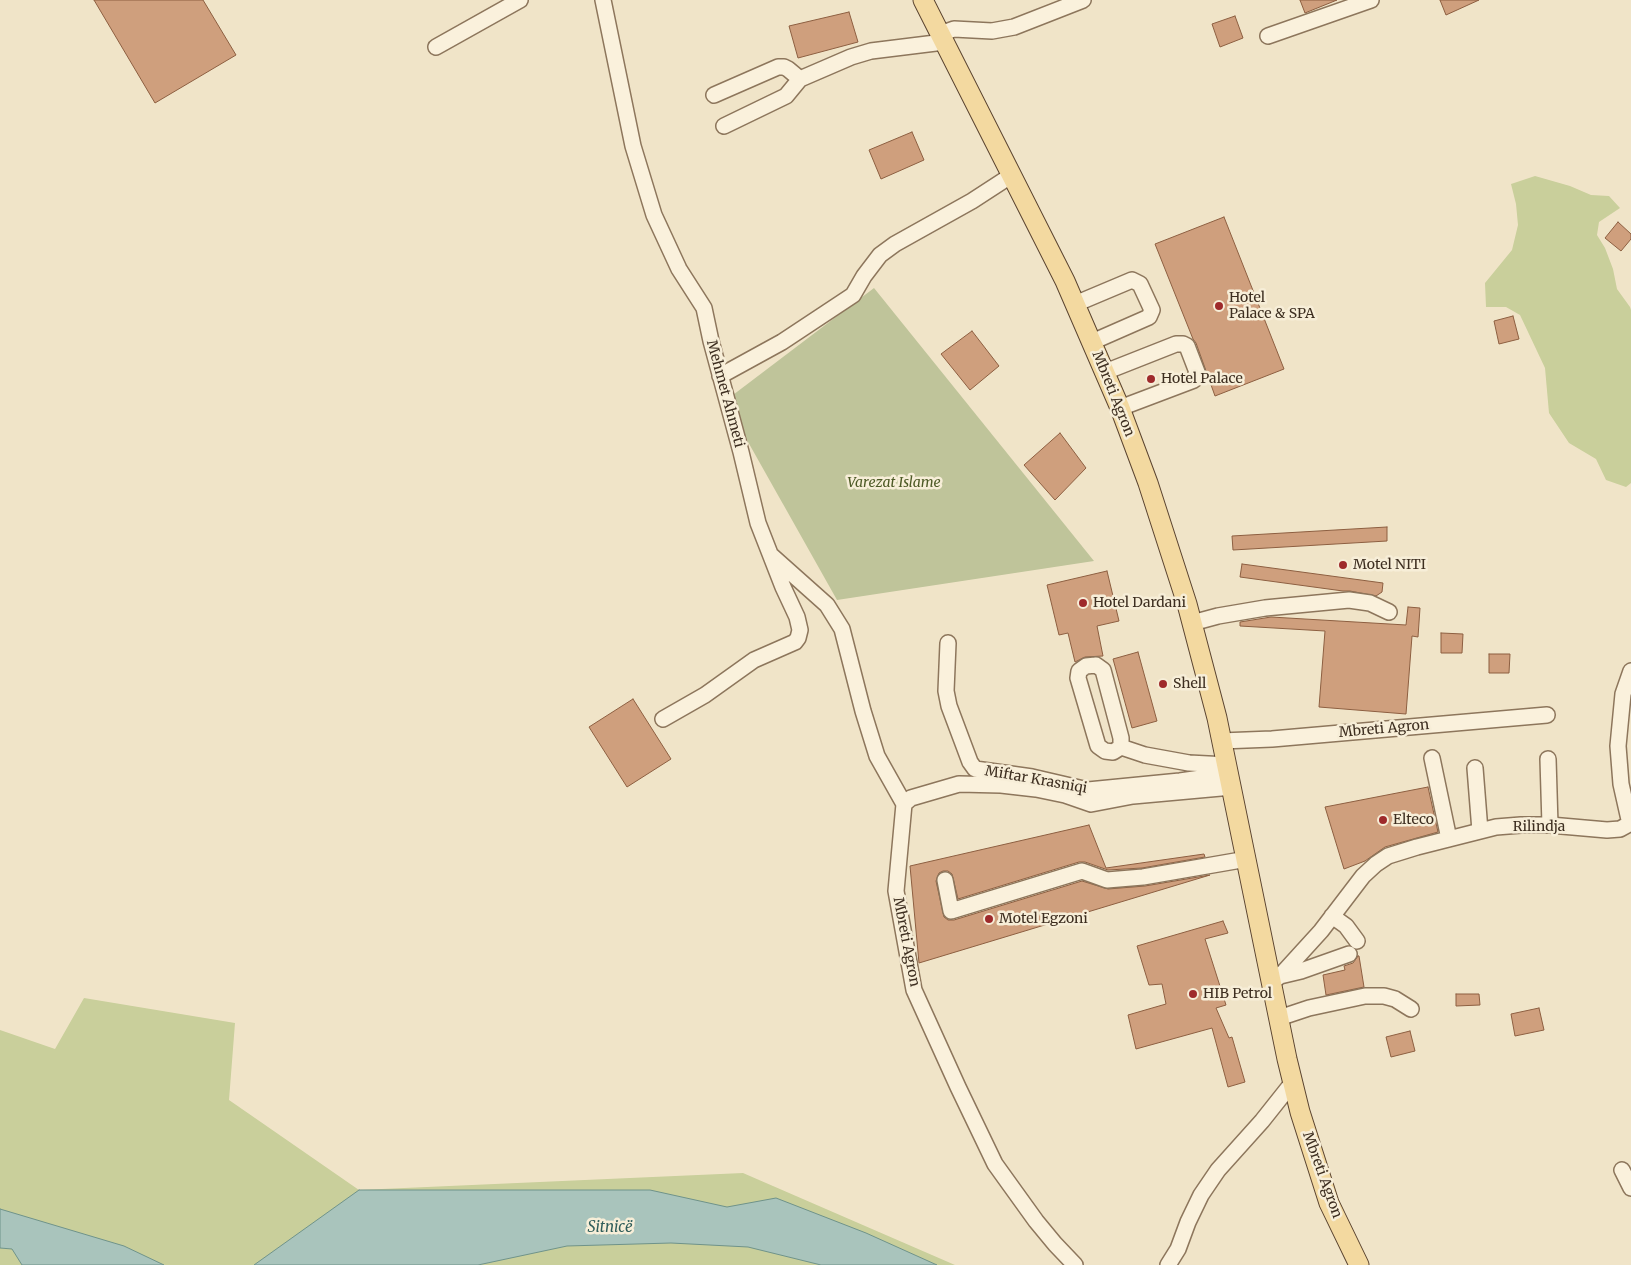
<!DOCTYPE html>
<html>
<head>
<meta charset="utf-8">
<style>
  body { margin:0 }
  canvas { display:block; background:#f0e4c8 }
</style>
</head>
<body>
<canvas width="1631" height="1265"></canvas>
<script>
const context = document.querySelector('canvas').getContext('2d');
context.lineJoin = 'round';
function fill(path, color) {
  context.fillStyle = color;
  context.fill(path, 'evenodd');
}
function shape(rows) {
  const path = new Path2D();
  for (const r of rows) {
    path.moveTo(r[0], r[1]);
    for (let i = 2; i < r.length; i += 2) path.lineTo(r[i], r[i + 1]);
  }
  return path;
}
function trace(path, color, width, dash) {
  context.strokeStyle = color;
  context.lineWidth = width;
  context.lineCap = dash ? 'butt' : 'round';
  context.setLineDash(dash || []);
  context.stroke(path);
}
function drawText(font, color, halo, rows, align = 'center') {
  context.font = font + ' Merriweather,serif';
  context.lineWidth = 5;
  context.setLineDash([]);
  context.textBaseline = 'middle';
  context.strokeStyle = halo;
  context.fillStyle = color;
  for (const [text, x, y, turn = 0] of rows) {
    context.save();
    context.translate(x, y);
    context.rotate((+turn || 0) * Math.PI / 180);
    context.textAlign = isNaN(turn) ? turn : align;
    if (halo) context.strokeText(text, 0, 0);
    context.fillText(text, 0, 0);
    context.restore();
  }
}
fill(shape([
  [1535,176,1570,186,1591,195,1609,196,1620,208,1599,222,1597,235,1605,248,1613,269,1617,289,1630,307,1631,310,1631,483,1626,487,1606,480,1596,459,1569,443,1549,413,1545,368,1520,315,1506,307,1486,307,1485,283,1512,250,1518,225,1516,204,1511,184],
  [84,998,235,1023,229,1100,359,1190,743,1173,955,1265,0,1265,0,1030,55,1049]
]), '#c9cf9b');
fill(shape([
  [874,288,1094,561,837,600,725,401]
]), '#bfc49a');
const water = shape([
  [359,1190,650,1190,727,1207,776,1198,866,1233,937,1265,821,1265,748,1247,671,1243,567,1246,478,1265,254,1265,359,1190],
  [0,1209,124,1246,164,1265,22,1265,12,1249,0,1248,0,1209]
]);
fill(water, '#a9c4bc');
trace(water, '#6f938a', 1);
const building = shape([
  [94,0,203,0,236,55,155,103,94,0],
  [1300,0,1337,0,1305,13,1300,0],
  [1440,0,1479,0,1446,15,1440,0],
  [849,12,858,42,798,58,789,26,849,12],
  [1235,16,1243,38,1220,47,1212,24,1235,16],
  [912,132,924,160,881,179,869,150,912,132],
  [1224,217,1284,369,1215,396,1196,343,1193,339,1155,244,1224,217],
  [1618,222,1631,234,1631,239,1621,251,1605,238,1618,222],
  [1513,316,1519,339,1499,344,1494,321,1513,316],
  [972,331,999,366,970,390,941,354,972,331],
  [1060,433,1086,468,1055,500,1024,465,1060,433],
  [1387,527,1387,541,1233,550,1232,536,1387,527],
  [1242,564,1383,583,1382,592,1376,596,1350,591,1343,591,1240,577,1242,564],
  [1107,571,1119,621,1097,626,1103,656,1085,657,1075,662,1068,633,1059,635,1047,585,1107,571],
  [1408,607,1420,608,1418,637,1412,636,1406,714,1319,707,1325,631,1240,626,1240,622,1271,617,1406,625,1408,607],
  [1441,633,1463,634,1462,653,1441,653,1441,633],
  [1138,652,1157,721,1132,728,1113,659,1138,652],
  [1489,654,1510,654,1509,673,1489,673,1489,654],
  [633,699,671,759,627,787,589,727,633,699],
  [1428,787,1438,832,1385,847,1365,861,1344,869,1325,807,1428,787],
  [1089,825,1106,868,1204,854,1205,857,1142,868,1108,870,1085,862,1079,862,958,899,952,874,948,871,943,871,939,873,936,881,944,917,948,920,954,920,1082,881,1108,889,1145,886,1210,875,919,963,910,866,1089,825],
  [1223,921,1228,933,1205,939,1226,1005,1216,1008,1229,1038,1232,1037,1245,1082,1228,1087,1212,1028,1136,1049,1128,1015,1166,1004,1162,984,1149,985,1137,946,1223,921],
  [1358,956,1359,956,1364,987,1326,995,1323,975,1345,970,1344,966,1353,963,1358,956],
  [1456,994,1479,994,1480,1005,1456,1006,1456,994],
  [1539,1008,1544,1030,1515,1036,1511,1014,1539,1008],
  [1410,1031,1415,1051,1391,1057,1386,1037,1410,1031]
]);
fill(building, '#cf9f7d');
trace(building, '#8d5f41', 1);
const minor = shape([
  [603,0,633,146,654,215,679,269,704,308,711,341,741,452,758,523,783,587,797,617,800,630,798,638,795,642,754,660,705,695,663,719],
  [940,34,954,29,992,31,1014,27,1083,0],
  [1268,36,1371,0],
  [436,47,520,0],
  [714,95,778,67,784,67,788,69,800,79],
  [724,126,786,96,800,79,851,57,871,51,944,42],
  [1075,304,1132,280,1140,284,1152,310,1149,317,1092,342],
  [1105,372,1176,344,1183,344,1187,346,1197,372,1194,380,1120,408],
  [720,376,782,342,853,295,864,276,880,255,895,244,972,201,1012,175],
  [772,556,827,605,842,629,863,711,877,756,904,804,896,891,914,990,958,1087,995,1164,1036,1221,1055,1244,1075,1265],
  [1192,623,1218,616,1265,608,1349,600,1370,603,1389,612],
  [948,643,946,691,949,706,970,762,975,769,1032,777,1088,790,1180,781,1229,774],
  [1096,665,1103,670,1121,738,1121,747,1113,752,1105,751,1098,746,1078,678,1079,671,1086,666,1096,665],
  [1221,741,1272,739,1547,715],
  [1121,747,1145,755,1189,763,1227,765],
  [1432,758,1449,839],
  [1548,759,1550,825],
  [1475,768,1480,831],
  [904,804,911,798,959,784,1001,785,1036,789,1065,795,1091,804,1133,796,1232,787],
  [1630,824,1621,784,1618,746,1623,694,1631,671],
  [945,880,951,911,1082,871,1107,880,1143,877,1247,859],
  [1332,916,1346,926,1357,941],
  [1280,976,1301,971,1349,954],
  [1272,982,1280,976,1321,931,1363,876,1376,864,1388,856,1417,847,1496,827,1521,825,1550,825,1607,830,1620,829,1631,823],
  [1279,1018,1309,1008,1365,996,1384,996,1395,999,1411,1009],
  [1622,1170,1631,1188],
  [1168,1265,1178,1249,1188,1222,1201,1195,1218,1170,1262,1121,1293,1082]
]);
const major = shape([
  [923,0,1065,281,1120,408,1148,483,1187,604,1217,718,1287,1059,1300,1112,1329,1203,1359,1265]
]);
trace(minor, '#8d765c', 18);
trace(major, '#5b4430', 21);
trace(minor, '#faf1dc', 15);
trace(major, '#f3d9a0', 19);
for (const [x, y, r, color] of [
  [1219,306,5,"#9e2a2b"],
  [1151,379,5,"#9e2a2b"],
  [1343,565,5,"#9e2a2b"],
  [1083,603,5,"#9e2a2b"],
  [1163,684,5,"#9e2a2b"],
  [1383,820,5,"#9e2a2b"],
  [989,919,5,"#9e2a2b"],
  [1193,994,5,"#9e2a2b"]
]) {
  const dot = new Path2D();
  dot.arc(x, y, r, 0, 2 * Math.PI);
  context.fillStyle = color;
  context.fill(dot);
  trace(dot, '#f7eed8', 2);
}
drawText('14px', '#3d2e20', '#f7eed8', [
  ["Hotel",1229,298],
  ["Palace & SPA",1229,314],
  ["Hotel Palace",1161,379],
  ["Motel NITI",1353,565],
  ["Hotel Dardani",1093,603],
  ["Shell",1173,684],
  ["Elteco",1393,820],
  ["Motel Egzoni",999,919],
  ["HIB Petrol",1203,994]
], 'left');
drawText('14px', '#3d2e20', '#f7eed8', [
  ["Mehmet Ahmeti",725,394,75],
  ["Mbreti Agron",1113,394,68],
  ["Mbreti Agron",1384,729,-5],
  ["Miftar Krasniqi",1036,780,10],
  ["Rilindja",1539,827],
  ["Mbreti Agron",906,942,79],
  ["Mbreti Agron",1322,1175,70]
]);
drawText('italic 14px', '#4d5a26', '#f7eed8', [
  ["Varezat Islame",894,483]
]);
drawText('italic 15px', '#2f5d5a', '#f7eed8', [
  ["Sitnicë",610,1228]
]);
</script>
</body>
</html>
